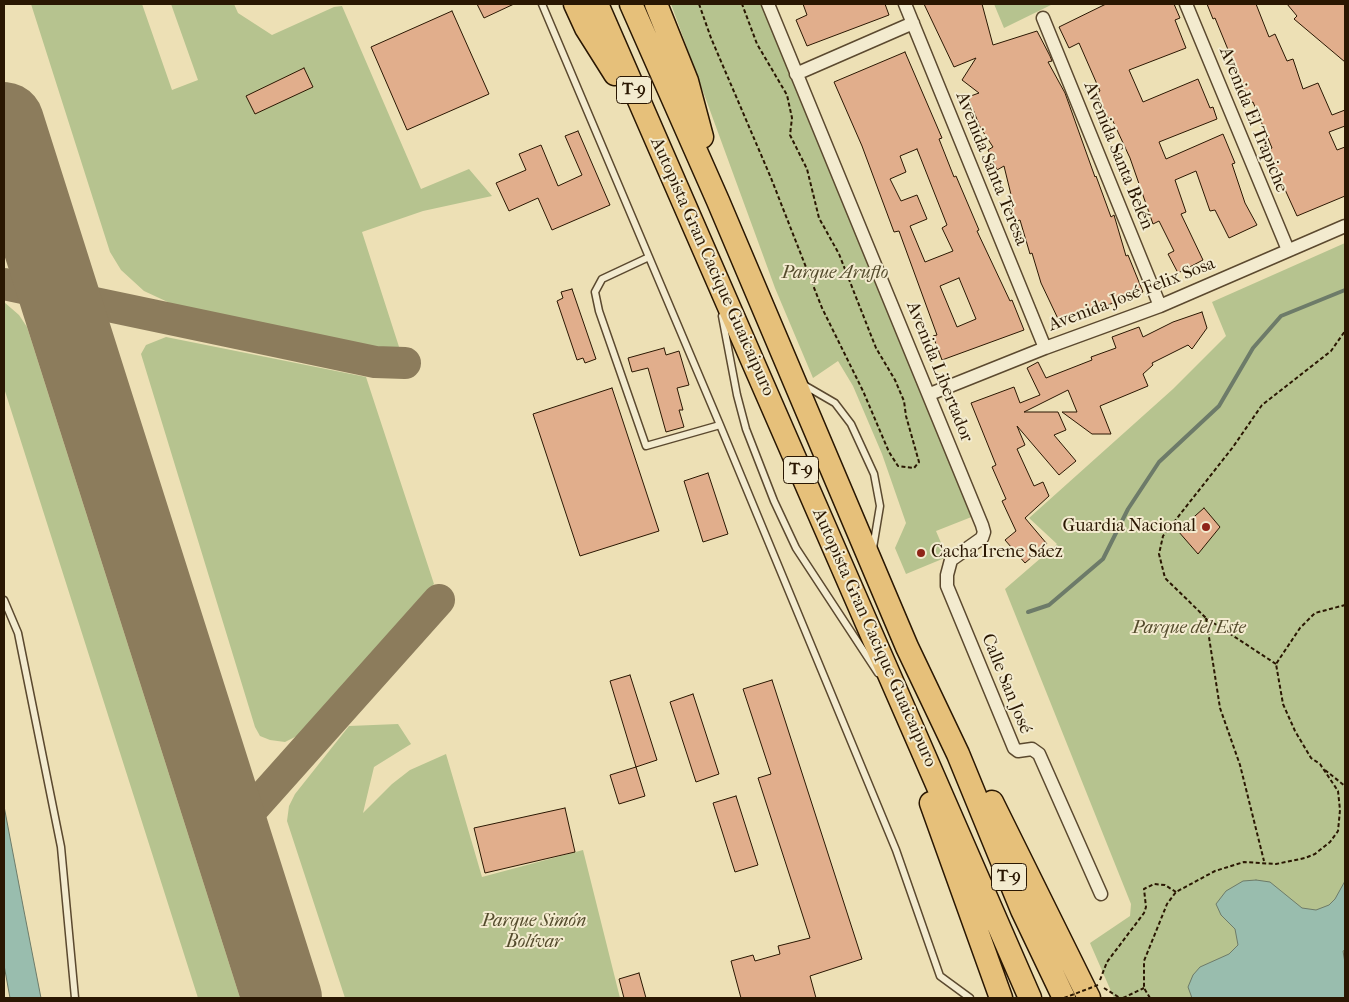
<!DOCTYPE html>
<html>
<head>
<meta charset="utf-8">
<style>
  body { margin:0 }
  #map { position:relative; width:1349px; height:1002px; overflow:hidden; background:#ede0b5; font-family:"IM FELL French Canon",serif }
  canvas { display:block }
  .frame { position:absolute; inset:0; border:5px solid #2a1702; pointer-events:none }
</style>
</head>
<body>
<div id="map">
<canvas width="1349" height="1002"></canvas>
<div class="frame"></div>
</div>
<script>
const context = document.querySelector('canvas').getContext('2d');
context.lineJoin = 'round';
function fill(path, color) {
  context.fillStyle = color;
  context.fill(path, 'evenodd');
}
function shape(rows) {
  const path = new Path2D();
  for (const r of rows) {
    path.moveTo(r[0], r[1]);
    for (let i = 2; i < r.length; i += 2) path.lineTo(r[i], r[i + 1]);
  }
  return path;
}
function trace(path, color, width, dash) {
  context.strokeStyle = color;
  context.lineWidth = width;
  context.lineCap = dash ? 'butt' : 'round';
  context.setLineDash(dash || []);
  context.stroke(path);
}
function drawText(font, color, halo, rows, align = 'center') {
  context.font = font + ' "IM FELL French Canon",serif';
  context.lineWidth = 4;
  context.setLineDash([]);
  context.textBaseline = 'middle';
  context.strokeStyle = halo;
  context.fillStyle = color;
  for (const [text, x, y, turn = 0] of rows) {
    context.save();
    context.translate(x, y);
    context.rotate((+turn || 0) * Math.PI / 180);
    context.textAlign = isNaN(turn) ? turn : align;
    if (halo) context.strokeText(text, 0, 0);
    context.fillText(text, 0, 0);
    context.restore();
  }
}
fill(shape([
  [31,4,142,4,172,90,198,80,171,4,234,4,238,13,272,35,334,7,342,6,421,189,469,169,492,196,423,211,362,232,401,353,172,304,144,291,121,270,110,252],
  [671,4,768,4,974,516,936,531,947,557,906,574,895,548,906,523,882,454,853,386,838,361,813,378,775,288],
  [994,4,1053,4,1004,28],
  [1345,243,1345,998,1114,998,1090,943,1130,916,1131,904,1005,589,1057,544,1029,518,1173,389,1226,336,1212,302],
  [4,302,19,315,27,327,240,998,198,998,4,388],
  [166,337,366,377,434,584,309,724,297,736,285,742,270,740,260,736,255,727,141,354,146,345],
  [398,724,411,744,374,767,363,813,392,784,410,770,446,754,482,877,583,850,620,998,345,998,287,821,289,806,295,794,349,726]
]), '#b6c38f');
const water = shape([
  [4,806,24,911,41,998,10,998,4,965,4,806],
  [1256,880,1270,882,1302,908,1316,910,1329,905,1335,899,1345,881,1345,950,1343,951,1345,963,1345,998,1192,998,1188,987,1193,975,1200,967,1229,954,1238,945,1235,929,1221,915,1216,904,1226,891,1243,881,1256,880]
]);
fill(water, '#99bdae');
trace(water, '#6d7b69', 1);
trace(shape([
  [1028,612,1049,605,1103,559,1128,509,1159,462,1219,406,1253,348,1281,316,1345,290]
]), '#6d7b69', 4);
trace(shape([
  [4,284,375,362,405,363],
  [230,834,439,600]
]), '#8c7c5c', 32);
trace(shape([
  [4,122,282,998]
]), '#8c7c5c', 80);
const building = shape([
  [477,4,514,4,484,18,477,4],
  [803,4,885,4,889,15,807,46,796,20,807,15,803,4],
  [924,4,982,4,993,45,1037,31,1050,56,1052,61,1048,62,1065,93,1095,177,1096,176,1111,217,1114,215,1126,256,1128,255,1143,292,1105,306,1104,303,1060,323,1041,283,1032,253,1030,254,1020,220,1017,221,1009,204,1013,203,1004,166,997,170,988,150,993,147,980,127,968,97,979,93,962,80,976,58,954,67,924,4],
  [1106,4,1174,4,1180,18,1175,20,1186,48,1129,70,1143,102,1198,79,1210,108,1213,107,1217,119,1159,142,1166,159,1223,134,1235,163,1232,164,1245,203,1257,225,1229,238,1215,210,1210,211,1196,171,1175,180,1186,212,1181,214,1203,260,1178,273,1168,254,1174,251,1159,221,1153,224,1130,158,1111,117,1108,118,1097,93,1100,91,1079,43,1069,48,1059,27,1106,4],
  [1207,4,1256,4,1269,37,1275,34,1287,61,1293,59,1303,89,1318,83,1332,115,1345,110,1345,126,1329,132,1337,150,1345,147,1345,196,1297,216,1267,150,1272,148,1253,102,1250,103,1215,18,1213,19,1207,4],
  [1287,4,1345,4,1345,62,1294,19,1297,16,1287,4],
  [452,11,489,94,407,130,371,47,452,11],
  [905,52,942,138,939,139,954,177,956,176,979,230,977,231,1010,301,1012,300,1024,330,942,360,933,336,937,335,899,231,894,232,862,146,834,82,905,52],
  [917,149,947,225,942,228,953,251,925,262,910,226,927,219,917,195,901,201,890,179,906,172,900,156,917,149],
  [959,278,976,319,957,327,940,286,959,278],
  [304,68,313,87,255,114,246,96,304,68],
  [578,131,610,205,552,230,538,198,509,211,496,183,526,170,519,154,541,145,558,186,582,175,565,136,578,131],
  [572,289,596,359,585,363,583,358,577,360,557,301,563,298,561,292,572,289],
  [1202,312,1207,328,1192,349,1188,345,1152,363,1153,365,1143,374,1148,386,1100,406,1111,434,1092,434,1062,412,1077,412,1068,390,1024,412,1058,412,1066,430,1054,435,1076,461,1059,475,1017,426,1025,445,1017,449,1034,486,1043,482,1049,496,1025,518,1047,544,1025,563,1005,540,1016,531,1002,501,1006,499,992,467,996,465,971,403,1014,387,1020,403,1040,395,1027,368,1038,362,1046,378,1092,360,1091,357,1116,348,1112,337,1139,327,1143,337,1173,322,1202,312],
  [664,348,666,355,679,351,689,385,677,388,683,410,679,410,684,427,666,432,648,368,632,372,628,358,664,348],
  [612,388,659,531,580,556,533,414,612,388],
  [708,473,728,534,703,542,684,481,708,473],
  [1204,508,1220,527,1198,554,1178,531,1204,508],
  [630,675,657,760,636,767,610,681,630,675],
  [772,680,862,959,810,976,816,998,741,998,731,961,753,955,755,961,780,954,778,946,810,938,758,778,771,774,743,689,772,680],
  [693,694,719,774,696,782,670,702,693,694],
  [636,767,645,796,619,804,610,775,636,767],
  [736,796,758,865,735,872,713,803,736,796],
  [565,808,575,852,485,873,474,828,565,808],
  [639,973,646,998,624,998,619,979,639,973]
]);
fill(building, '#e1ae8c');
trace(building, '#2a1702', 1);
const service = shape([
  [542,4,720,425,896,850,940,976,970,998],
  [649,257,602,279,595,292,599,311,646,446,720,425],
  [722,316,737,395,746,429,774,501,796,548,878,673],
  [804,385,835,403,851,424,874,474,880,506,873,548],
  [4,600,18,633,61,847,75,998]
]);
const minor = shape([
  [768,4,982,525,984,532,982,538,951,560,947,575,947,586,1014,748,1018,751,1032,749,1039,754,1101,894],
  [905,4,1045,348],
  [1186,4,1288,250],
  [1043,18,1160,306],
  [796,74,913,23],
  [930,394,1045,348,1160,306,1345,226]
]);
const motorway = shape([
  [575,4,586,28,615,74],
  [597,4,1030,998],
  [631,4,718,201,907,647,958,754,1022,910,1064,998],
  [656,4,687,81,702,137],
  [992,802,1089,998],
  [931,803,1001,998]
]);
trace(service, '#5b492f', 9);
trace(minor, '#5b492f', 15);
trace(motorway, '#2a1702', 25);
trace(shape([
  [699,4,711,38,771,178,822,308,863,391,889,452,898,466,914,468,919,462,906,416,904,401,895,380,876,348,839,254,819,218,807,169,790,135,792,118,787,95,757,44,742,4],
  [1206,618,1220,708,1240,765,1264,861],
  [1276,664,1206,618,1165,578,1159,554,1163,536,1233,447,1262,405,1331,351,1345,331],
  [1325,770,1345,786],
  [1100,980,1107,962,1144,913,1146,907,1144,889,1154,884,1165,885,1176,892],
  [1104,988,1120,998],
  [1123,998,1144,988],
  [1150,998,1144,988,1144,961,1167,904,1176,892,1215,871,1244,862,1276,864,1305,858,1315,854,1330,842,1338,831,1340,810,1338,791,1320,764,1311,758,1295,731,1283,704,1276,664,1300,628,1315,613,1345,605]
]), '#2a1702', 2, [4, 2.5]);
trace(service, '#f3ebcf', 6);
trace(minor, '#f3ebcf', 12);
trace(motorway, '#e6c07a', 22);
trace(shape([
  [1064,998,1098,985]
]), '#2a1702', 2, [4, 2.5]);
for (const [x, y, r, color] of [
  [1206,527,5,"#8f2418"],
  [921,553,5,"#8f2418"]
]) {
  const dot = new Path2D();
  dot.arc(x, y, r, 0, 2 * Math.PI);
  context.fillStyle = color;
  context.fill(dot);
  trace(dot, '#f3ebcf', 2);
}
for (const [x, y, w] of [
  [634,90,35],
  [801,470,35],
  [1009,877,35]
]) {
  const box = new Path2D();
  box.roundRect(x - w / 2, y - 13.5, w, 27, 4);
  context.fillStyle = '#f3ebcf';
  context.fill(box);
  trace(box, '#2a1702', 1);
}
drawText('bold 16px', '#2a1702', null, [
  ["T-9",634,90],
  ["T-9",801,470],
  ["T-9",1009,877]
]);
drawText('18px', '#2a1702', '#f3ebcf', [
  ["Avenida El Trapiche",1253,120,68],
  ["Avenida Santa Belén",1118,156,68],
  ["Avenida Santa Teresa",991,169,68],
  ["Autopista Gran Cacique Guaicaipuro",712,267,66],
  ["Avenida José Felix Sosa",1132,295,-21],
  ["Avenida Libertador",939,372,68],
  ["Autopista Gran Cacique Guaicaipuro",874,638,66],
  ["Calle San José",1006,684,68]
]);
drawText('italic 18px', '#544b2c', '#f3ebcf', [
  ["Parque Aruflo",835,274],
  ["Parque del Este",1189,629],
  ["Parque Simón",534,922],
  ["Bolívar",534,943]
]);
drawText('18px', '#2a1702', '#f3ebcf', [
  ["Guardia Nacional",1196,527],
  ["Cacha Irene Sáez",931,553,"left"]
], 'right');
</script>
</body>
</html>
